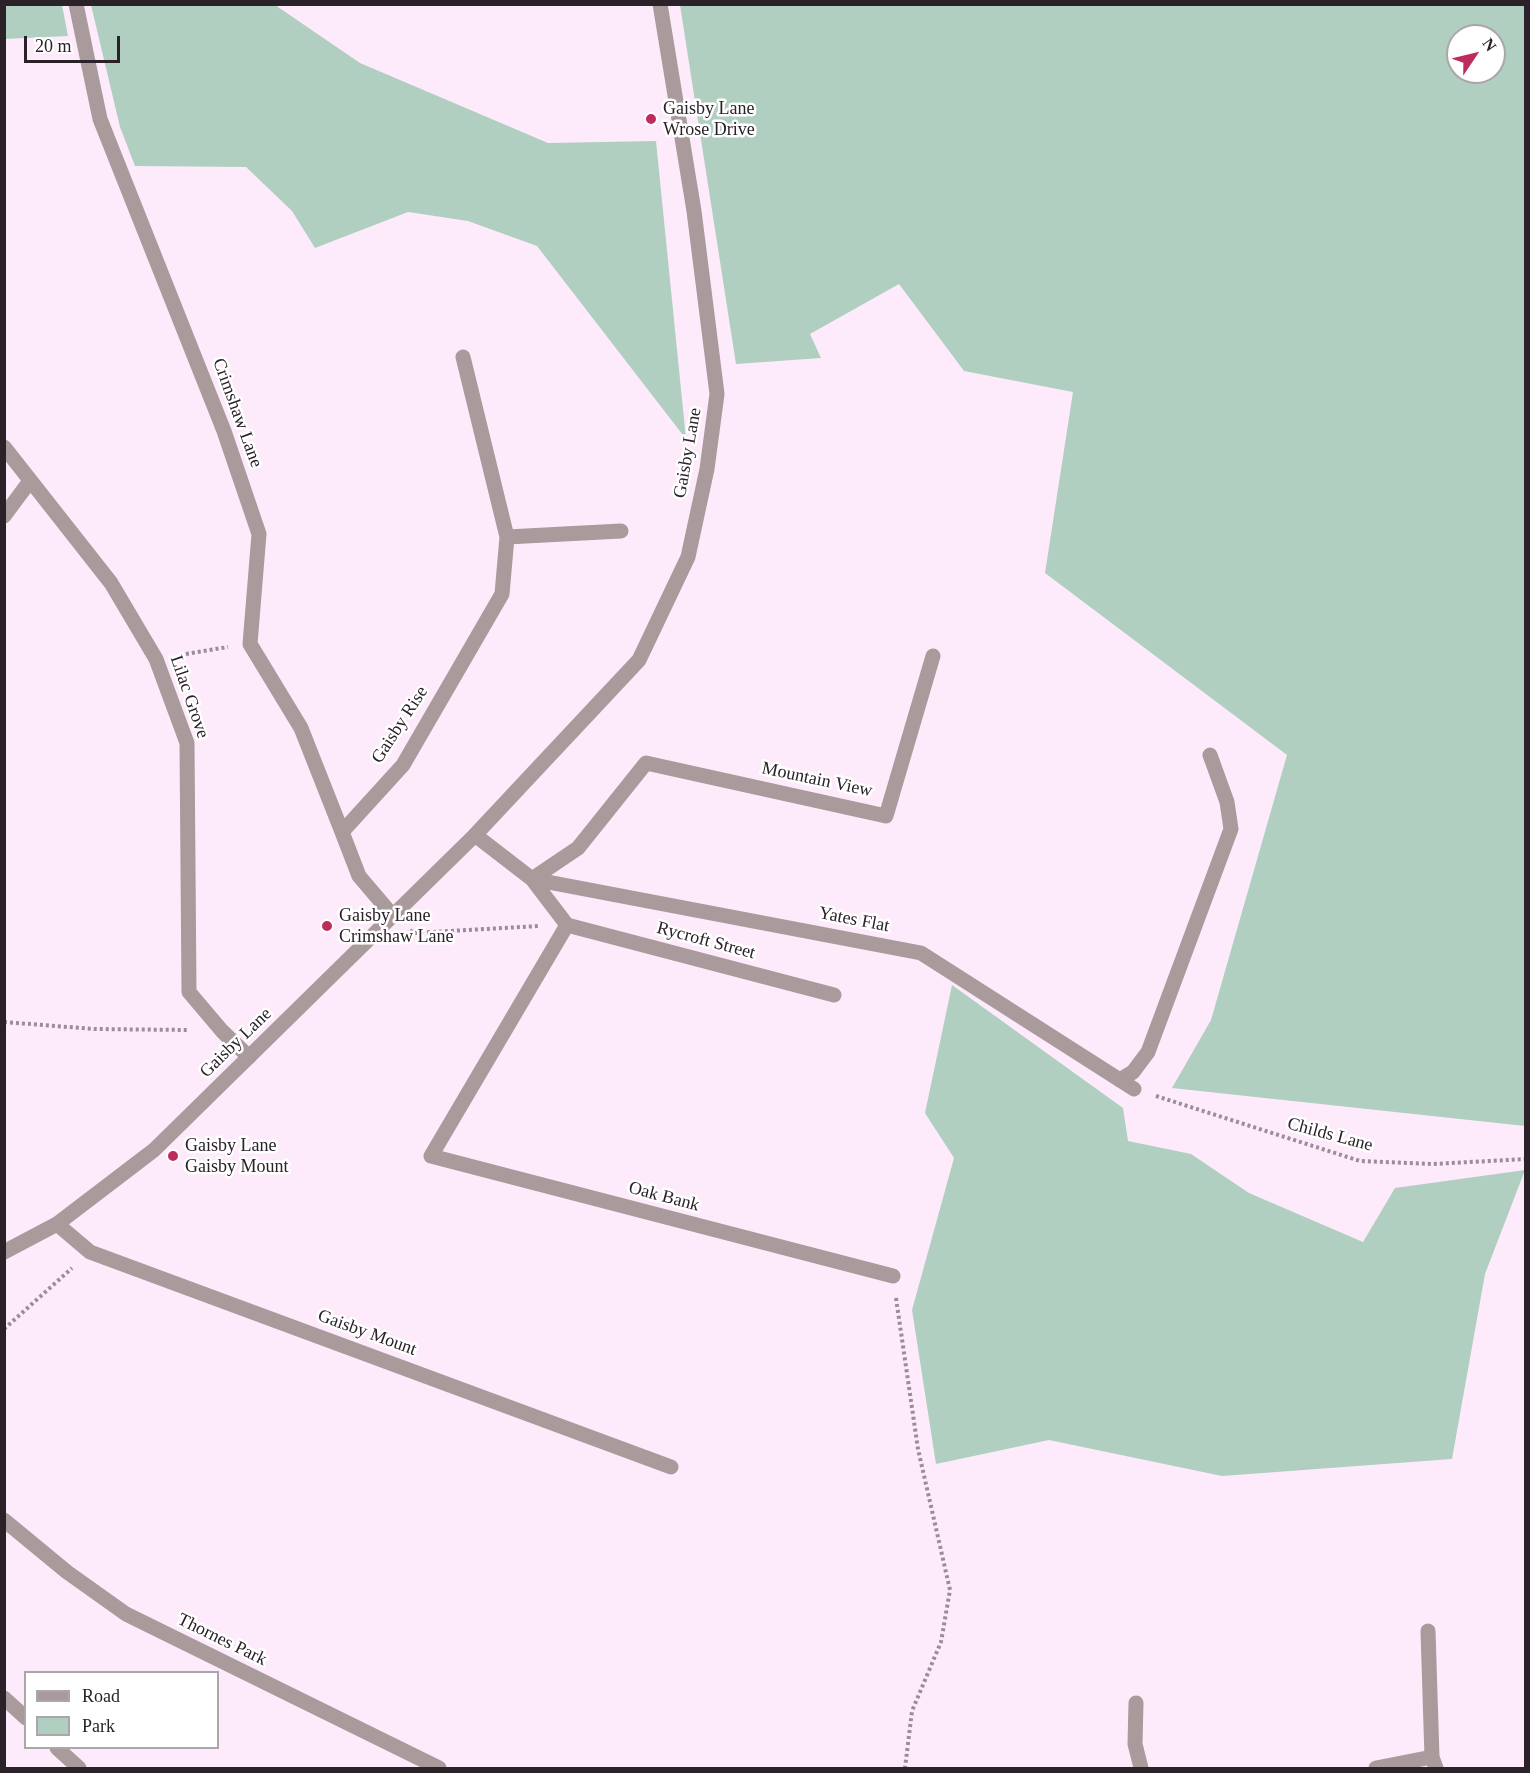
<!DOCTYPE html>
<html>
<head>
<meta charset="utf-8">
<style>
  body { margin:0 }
  #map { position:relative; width:1530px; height:1773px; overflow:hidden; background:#fdebfb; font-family:Georgia,serif }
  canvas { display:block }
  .frame { position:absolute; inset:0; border:6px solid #2a2129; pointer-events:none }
  .legend { position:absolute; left:24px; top:1671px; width:195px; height:78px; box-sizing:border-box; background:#fff; border:2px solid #aaa6a9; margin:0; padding:8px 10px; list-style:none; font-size:18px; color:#2a2129 }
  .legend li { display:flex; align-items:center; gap:12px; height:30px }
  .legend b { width:30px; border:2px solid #aaa6a9 }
  .north { position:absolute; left:1446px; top:24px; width:60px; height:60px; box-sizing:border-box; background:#fff; border:2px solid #aaa6a9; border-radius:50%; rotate:55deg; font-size:16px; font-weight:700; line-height:24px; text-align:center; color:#2a2129 }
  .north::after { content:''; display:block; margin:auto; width:21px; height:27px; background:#bc2d5c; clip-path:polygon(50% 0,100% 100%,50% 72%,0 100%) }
  .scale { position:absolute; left:24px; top:36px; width:96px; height:27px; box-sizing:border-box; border:3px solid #2a2129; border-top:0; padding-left:8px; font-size:18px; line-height:21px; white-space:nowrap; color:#2a2129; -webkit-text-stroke:4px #fff; paint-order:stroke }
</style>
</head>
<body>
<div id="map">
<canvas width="1530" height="1773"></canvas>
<div class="frame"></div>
<ul class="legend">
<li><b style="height:8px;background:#a99a9b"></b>Road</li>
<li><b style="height:16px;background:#b0cfc0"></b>Park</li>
</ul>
<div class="north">N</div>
<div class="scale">20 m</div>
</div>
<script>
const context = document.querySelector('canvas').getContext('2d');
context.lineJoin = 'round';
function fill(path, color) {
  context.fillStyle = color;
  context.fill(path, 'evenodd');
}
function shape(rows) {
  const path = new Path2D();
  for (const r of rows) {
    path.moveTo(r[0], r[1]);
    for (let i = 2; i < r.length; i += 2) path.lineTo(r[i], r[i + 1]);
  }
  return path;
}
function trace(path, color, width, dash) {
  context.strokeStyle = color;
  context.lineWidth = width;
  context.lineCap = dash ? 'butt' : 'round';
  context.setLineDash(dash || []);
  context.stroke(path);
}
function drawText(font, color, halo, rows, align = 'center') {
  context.font = font + ' Georgia,serif';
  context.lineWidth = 5;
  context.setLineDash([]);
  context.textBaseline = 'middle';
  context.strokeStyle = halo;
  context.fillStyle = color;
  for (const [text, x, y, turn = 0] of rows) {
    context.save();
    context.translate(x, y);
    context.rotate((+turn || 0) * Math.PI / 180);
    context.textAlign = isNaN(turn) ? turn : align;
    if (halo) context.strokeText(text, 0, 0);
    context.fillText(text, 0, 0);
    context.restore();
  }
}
fill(shape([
  [5,4,62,5,68,36,5,39],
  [91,5,275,5,360,63,548,143,656,141,686,439,537,246,468,221,408,212,315,248,292,211,246,167,135,166,120,127],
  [680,5,1525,5,1525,1126,1172,1088,1211,1020,1287,755,1045,573,1073,392,964,371,899,284,810,334,821,358,736,364],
  [1458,36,1494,36,1494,72,1458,72],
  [952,985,1123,1108,1128,1141,1191,1154,1249,1193,1363,1242,1395,1188,1525,1170,1485,1274,1452,1459,1222,1476,1049,1440,936,1464,912,1310,954,1158,925,1113]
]), '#b0cfc0');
trace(shape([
  [180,655,228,647],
  [410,930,414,933,540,926],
  [4,1022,94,1029,189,1030],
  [1156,1096,1360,1161,1433,1164,1526,1159],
  [896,1298,918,1449,950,1590,941,1642,912,1711,905,1768],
  [4,1329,72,1268]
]), '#9a8c99', 4, [3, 3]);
trace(shape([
  [1120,1080,1133,1072,1148,1052,1231,829,1227,802,1210,755],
  [4,1698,26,1718],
  [57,1748,79,1768]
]), '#a99a9b', 15);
trace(shape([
  [76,4,100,119,224,431,259,534,250,644,301,728,342,832],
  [463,357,507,537],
  [4,447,111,583,156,659,187,743,189,992,222,1031,249,1057],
  [4,516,30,481],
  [475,835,532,879,578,848,646,763,886,816,933,656],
  [532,879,567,925,431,1156,893,1276],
  [532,879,921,953,1134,1089],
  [393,916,359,876,342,832,403,765,502,594,507,537,621,531],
  [567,925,834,995],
  [57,1224,90,1252,671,1467],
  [4,1520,67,1572,126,1614,439,1768],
  [1428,1631,1432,1757,1436,1768],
  [1136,1703,1135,1744,1141,1768],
  [1376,1768,1432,1757]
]), '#a99a9b', 15);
trace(shape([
  [4,1252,57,1224,154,1150,475,835,639,660,688,557,707,469,717,394,694,211,660,4]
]), '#a99a9b', 15);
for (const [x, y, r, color] of [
  [651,119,6,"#bc2d5c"],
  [327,926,6,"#bc2d5c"],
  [173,1156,6,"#bc2d5c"]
]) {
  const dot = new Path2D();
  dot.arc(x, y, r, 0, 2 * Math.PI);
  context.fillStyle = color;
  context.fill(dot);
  trace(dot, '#fff', 2);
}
drawText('18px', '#2a2129', '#fff', [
  ["Gaisby Lane",663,109],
  ["Wrose Drive",663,130],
  ["Gaisby Lane",339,916],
  ["Crimshaw Lane",339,937],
  ["Gaisby Lane",185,1146],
  ["Gaisby Mount",185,1167]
], 'left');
drawText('18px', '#2a2129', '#fff', [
  ["Crimshaw Lane",237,413,70],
  ["Gaisby Lane",688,453,-80],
  ["Lilac Grove",189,697,71],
  ["Gaisby Rise",400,725,-57],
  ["Mountain View",817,780,12],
  ["Yates Flat",854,920,11],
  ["Rycroft Street",706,941,15],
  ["Gaisby Lane",236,1043,-44],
  ["Childs Lane",1330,1135,15],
  ["Oak Bank",664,1197,15],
  ["Gaisby Mount",367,1333,20],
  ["Thornes Park",222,1640,26]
]);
</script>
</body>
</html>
